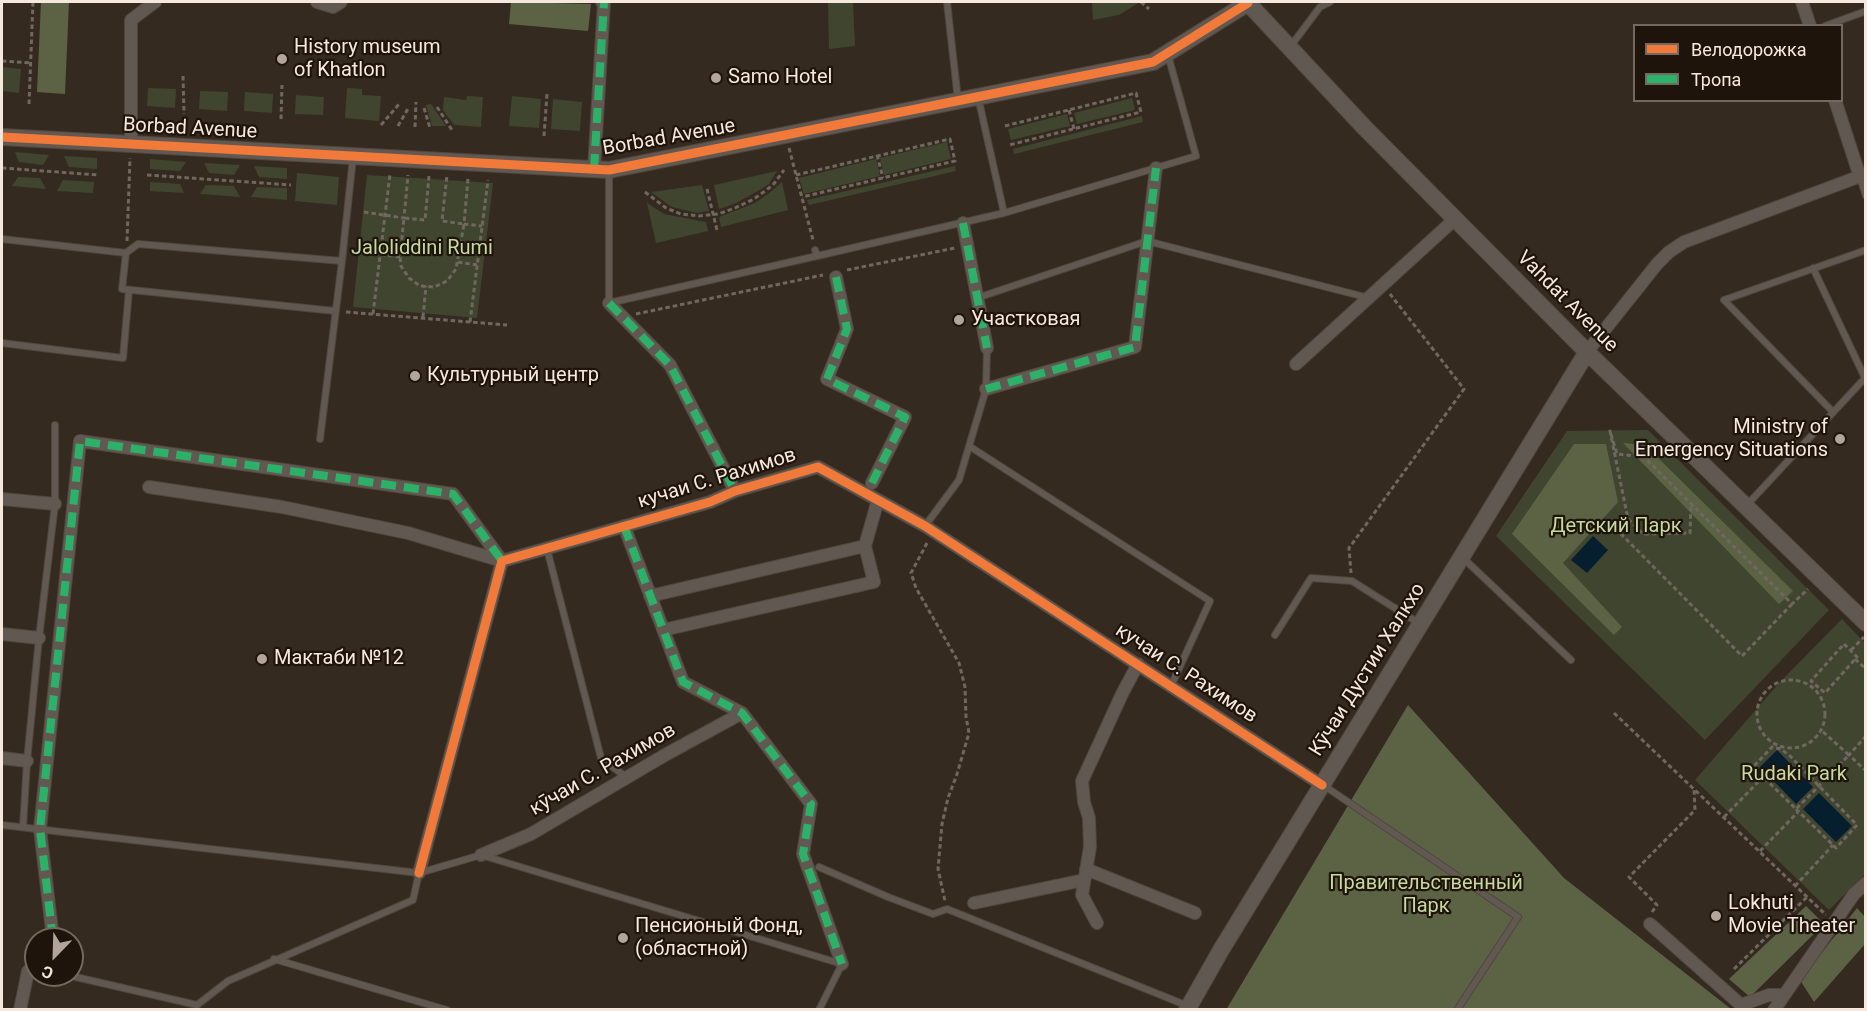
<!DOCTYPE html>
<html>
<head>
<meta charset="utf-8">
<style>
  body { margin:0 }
  #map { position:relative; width:1867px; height:1011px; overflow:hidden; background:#352a1f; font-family:Roboto,sans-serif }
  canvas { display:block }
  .frame { position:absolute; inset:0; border:3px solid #f6e8dc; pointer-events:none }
  .legend { position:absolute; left:1633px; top:24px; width:210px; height:78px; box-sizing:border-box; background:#1e140c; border:2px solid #74695f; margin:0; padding:8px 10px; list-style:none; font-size:18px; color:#f6e8dc }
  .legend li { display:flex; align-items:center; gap:12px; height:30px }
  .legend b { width:30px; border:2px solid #74695f }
  .north { position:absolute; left:24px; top:927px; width:60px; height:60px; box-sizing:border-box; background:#1e140c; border:2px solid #74695f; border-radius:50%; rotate:203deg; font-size:16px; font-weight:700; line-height:24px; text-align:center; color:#f6e8dc }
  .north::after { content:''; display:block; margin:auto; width:21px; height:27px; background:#b2a69a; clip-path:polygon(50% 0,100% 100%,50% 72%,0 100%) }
</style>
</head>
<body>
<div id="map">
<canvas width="1867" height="1011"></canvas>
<div class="frame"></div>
<ul class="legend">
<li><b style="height:8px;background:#f17a3a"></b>Велодорожка</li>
<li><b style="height:8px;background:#2db169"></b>Тропа</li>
</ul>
<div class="north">С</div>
</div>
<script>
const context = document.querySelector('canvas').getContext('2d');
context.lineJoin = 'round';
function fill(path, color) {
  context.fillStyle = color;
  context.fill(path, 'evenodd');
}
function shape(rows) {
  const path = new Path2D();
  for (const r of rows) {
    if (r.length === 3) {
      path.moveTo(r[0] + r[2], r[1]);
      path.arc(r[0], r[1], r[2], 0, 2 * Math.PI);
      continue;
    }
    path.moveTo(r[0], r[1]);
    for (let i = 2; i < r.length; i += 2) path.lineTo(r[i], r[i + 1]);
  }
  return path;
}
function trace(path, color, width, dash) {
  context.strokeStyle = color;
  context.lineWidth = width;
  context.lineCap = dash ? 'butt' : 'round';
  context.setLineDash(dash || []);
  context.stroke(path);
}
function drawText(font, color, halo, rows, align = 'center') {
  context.font = font + ' Roboto,sans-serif';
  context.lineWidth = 4.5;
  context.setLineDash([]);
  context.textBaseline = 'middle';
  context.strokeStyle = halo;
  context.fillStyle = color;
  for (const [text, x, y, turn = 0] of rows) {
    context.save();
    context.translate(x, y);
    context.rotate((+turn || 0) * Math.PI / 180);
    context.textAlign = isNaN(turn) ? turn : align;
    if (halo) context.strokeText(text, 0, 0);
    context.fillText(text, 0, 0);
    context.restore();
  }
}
fill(shape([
  [828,2,853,2,855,46,829,49],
  [1092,2,1140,2,1119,15,1093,20],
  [2,67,21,69,19,93,2,91],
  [148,88,176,89,175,108,147,106],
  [347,88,362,89,362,95,381,96,379,121,345,118],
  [200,91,228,92,227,111,199,109],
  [245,92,273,94,272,113,244,111],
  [296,95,324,97,323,115,295,114],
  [467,96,483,97,481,127,454,125,443,110,444,97,466,100],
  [512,96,541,99,539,128,509,126],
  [1132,98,1135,110,1077,124,1074,113],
  [553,99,582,102,580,131,551,129],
  [431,104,446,126,432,126,426,105],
  [1067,114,1070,126,1011,140,1008,129],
  [1142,116,1143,122,1014,154,1013,149],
  [947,142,951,159,884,175,880,158],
  [15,152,49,155,43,165,19,162],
  [64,156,97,158,97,169,69,167],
  [150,159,186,162,180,171,150,169],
  [876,159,880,176,804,194,799,178],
  [204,163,240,165,234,175,209,173],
  [254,166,287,168,287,179,259,177],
  [955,166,956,171,809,205,807,200],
  [777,171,769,184,758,191,734,204,719,209,714,185],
  [297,173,339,177,337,205,295,201],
  [367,175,493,183,477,318,353,307],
  [18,177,40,178,46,189,12,186],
  [63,180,94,182,93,193,57,191],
  [150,182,180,184,184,193,150,191],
  [782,182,788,210,721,227,719,217,755,203,768,194],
  [206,185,234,186,240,197,200,194],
  [702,185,709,211,697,213,672,207,651,192],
  [257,187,287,188,287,200,251,197],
  [647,203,664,214,706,222,708,231,656,243],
  [1648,430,1829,610,1705,740,1496,536,1567,431],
  [1842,619,1865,643,1865,874,1829,910,1695,780,1779,683]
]), '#40452f');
fill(shape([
  [41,2,69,2,65,94,37,92],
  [511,2,591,4,588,31,509,24],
  [1623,443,1645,445,1793,591,1779,604],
  [1574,444,1606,444,1618,502,1563,563,1622,627,1614,635,1512,534],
  [1408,705,1564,878,1731,1009,1226,1010],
  [1806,906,1824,924,1750,997,1729,979],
  [1857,908,1865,917,1865,944,1814,1002,1800,980]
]), '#5c6345');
fill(shape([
  [1593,536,1608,550,1587,573,1571,560],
  [1777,750,1813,787,1796,804,1760,767],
  [1819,793,1852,826,1836,842,1803,809]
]), '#051f2e');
const lane = shape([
  [947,2,958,100],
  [1825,26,1866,11],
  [1290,47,1320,7,1330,2],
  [978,97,1004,213],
  [609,172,609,303,817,256],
  [1860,177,1866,196],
  [2,239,126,253],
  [815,250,817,256,1004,213,1196,156,1168,55],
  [1813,268,1865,378],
  [977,298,1147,241,1369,298],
  [335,311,122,289,126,253,138,244,342,261],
  [2,343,123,358,129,290],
  [1833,412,1724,300,1866,250],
  [320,439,342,261,353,157],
  [969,446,1210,601,1171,686],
  [1746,506,1866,377],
  [925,526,959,480,986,389,987,348],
  [547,549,601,758,626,777],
  [1462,557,1571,660],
  [1275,635,1311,578,1352,581,1420,624],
  [1323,785,1518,917,1457,1010],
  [2,825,419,873,481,855,842,964,819,1010],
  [23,827,27,761,39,638,55,504,55,425],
  [819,867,888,897,933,914,947,909,1188,1006],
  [274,959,447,1010],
  [67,975,197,1005,228,981,413,900,419,873]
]);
const street = shape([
  [317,2,333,7,341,2],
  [1802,2,1810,26],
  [1835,100,1860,177],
  [131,144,131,20,155,2],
  [594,169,604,2,602,2],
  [963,223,987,348],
  [836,277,847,329,827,379,905,417,872,483],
  [609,303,670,365,735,491],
  [1587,352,1657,264,1669,252,1684,242,1866,174],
  [1296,364,1455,219],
  [986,389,1135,347,1156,168],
  [149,487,282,507,408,533,502,561],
  [2,499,55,504],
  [624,526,683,682,742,713,811,804,803,854,842,964],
  [650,596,865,546,878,500],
  [663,630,874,582,865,546],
  [2,634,39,638],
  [2,758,27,761],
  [481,855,531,834,665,755,742,713],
  [1086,869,1195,913],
  [419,873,502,561,710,502,735,491,818,467,925,526,1322,785],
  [974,903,1084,880],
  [1097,923,1082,895,1090,847,1089,818,1084,802,1082,781,1122,694,1138,664],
  [1650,924,1741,1005,1769,995,1784,995],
  [53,939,40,829,80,441,453,494,502,561],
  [20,1010,28,971],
  [1774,1010,1854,894,1866,883]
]);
const secondary = shape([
  [1247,2,1364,127,1587,352,1866,623],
  [2,137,609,170,1153,62,1248,3],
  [1187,1010,1221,950,1587,352]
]);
trace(lane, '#50463d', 8);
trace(street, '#50463d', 14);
trace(secondary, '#50463d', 18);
trace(shape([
  [1141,2,1149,9],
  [2,61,31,63],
  [183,76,184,114],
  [29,104,33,2],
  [437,107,452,130],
  [424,108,430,128],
  [1069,110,1074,129],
  [281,119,282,85],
  [381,125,400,103],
  [398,126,409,107],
  [1005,126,1136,93,1141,112,1009,145],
  [415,127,416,102],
  [544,136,547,94],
  [789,148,813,240],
  [877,155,883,178],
  [2,168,99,175],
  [147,175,291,185],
  [796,175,950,139,955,161,802,197],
  [429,176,425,220,404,218,400,257,401,266,409,278,420,286,434,287,447,281,456,269,464,224,442,221,447,175],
  [468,179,464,224,482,226],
  [707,189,717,230],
  [645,192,666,208,681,214,699,216,718,214,735,208,754,199,773,185,784,170],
  [364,212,404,218,408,175],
  [127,241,130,158],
  [351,251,400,257],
  [458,262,477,265],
  [847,270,955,248],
  [346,312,507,325],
  [373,314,390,174],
  [636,314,823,275],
  [423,317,426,286],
  [470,322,488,180],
  [1628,519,1643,534,1690,533,1691,504],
  [927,543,911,573,916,588,959,663,965,687,966,717,969,733,957,774,948,798,942,824,938,869,945,901],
  [1351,573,1349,548,1464,389,1390,294],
  [1792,604,1742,656,1616,529,1628,519,1610,431,1617,454,1644,457,1792,604,1808,589],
  [1844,644,1857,657,1825,693,1811,681,1844,644],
  [1851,650,1864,637],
  [1855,659,1866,669],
  [1791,714,34],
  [1614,713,1826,915],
  [1866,736,1849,755,1866,771],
  [1796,809,1836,848,1857,825,1819,786,1790,756,1781,749,1772,747,1753,767,1796,809,1819,786,1849,755,1821,730],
  [1724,817,1763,777],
  [1760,851,1798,812],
  [1795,886,1833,845],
  [1652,912,1657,905,1629,877,1695,810,1694,789],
  [1734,969,1807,897]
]), '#706860', 3, [4.5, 3]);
trace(lane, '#615951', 6);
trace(street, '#615951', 12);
trace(secondary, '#615951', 16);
trace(shape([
  [594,169,604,2,602,2],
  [963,223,987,348],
  [836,277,847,329,827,379,905,417,872,483],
  [609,303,670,365,735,491],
  [986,389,1135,347,1156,168],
  [624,526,683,682,742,713,811,804,803,854,842,964],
  [53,939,40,829,80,441,453,494,502,561]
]), '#2db169', 8, [15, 8]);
trace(shape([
  [2,137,609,170,1153,62,1248,3],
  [419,873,502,561,710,502,735,491,818,467,925,526,1322,785]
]), '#f17a3a', 9);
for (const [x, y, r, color] of [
  [282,59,6,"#b2a69a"],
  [716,78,6,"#b2a69a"],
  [959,320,6,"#b2a69a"],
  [415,376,6,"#b2a69a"],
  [1840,439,6,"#b2a69a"],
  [262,659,6,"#b2a69a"],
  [1716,916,6,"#b2a69a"],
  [623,938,6,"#b2a69a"]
]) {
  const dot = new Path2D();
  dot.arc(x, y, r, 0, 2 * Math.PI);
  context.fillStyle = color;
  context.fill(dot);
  trace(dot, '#1e140c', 2);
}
drawText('20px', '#f6e8dc', '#1e140c', [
  ["History museum",294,48],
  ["of Khatlon",294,71],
  ["Samo Hotel",728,78],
  ["Участковая",971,320],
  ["Культурный центр",427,376],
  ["Ministry of",1828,428,"right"],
  ["Emergency Situations",1828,451,"right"],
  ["Мактаби №12",274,659],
  ["Lokhuti",1728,904],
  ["Movie Theater",1728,927],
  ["Пенсионый Фонд,",635,927],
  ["(областной)",635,950]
], 'left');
drawText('20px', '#f6e8dc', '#1e140c', [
  ["Borbad Avenue",190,129,3],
  ["Borbad Avenue",669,138,-10],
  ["Vahdat Avenue",1567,302,45],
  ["кучаи С. Рахимов",717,479,-17],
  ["Кӯчаи Дустии Халкхо",1368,670,-58],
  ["кучаи С. Рахимов",1186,674,33],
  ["кӯчаи С. Рахимов",603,770,-30]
]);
drawText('20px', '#c6d99e', '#1e140c', [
  ["Jaloliddini Rumi",422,249],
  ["Детский Парк",1616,527],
  ["Rudaki Park",1794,775],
  ["Правительственный",1426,884],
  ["Парк",1426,907]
]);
</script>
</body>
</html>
